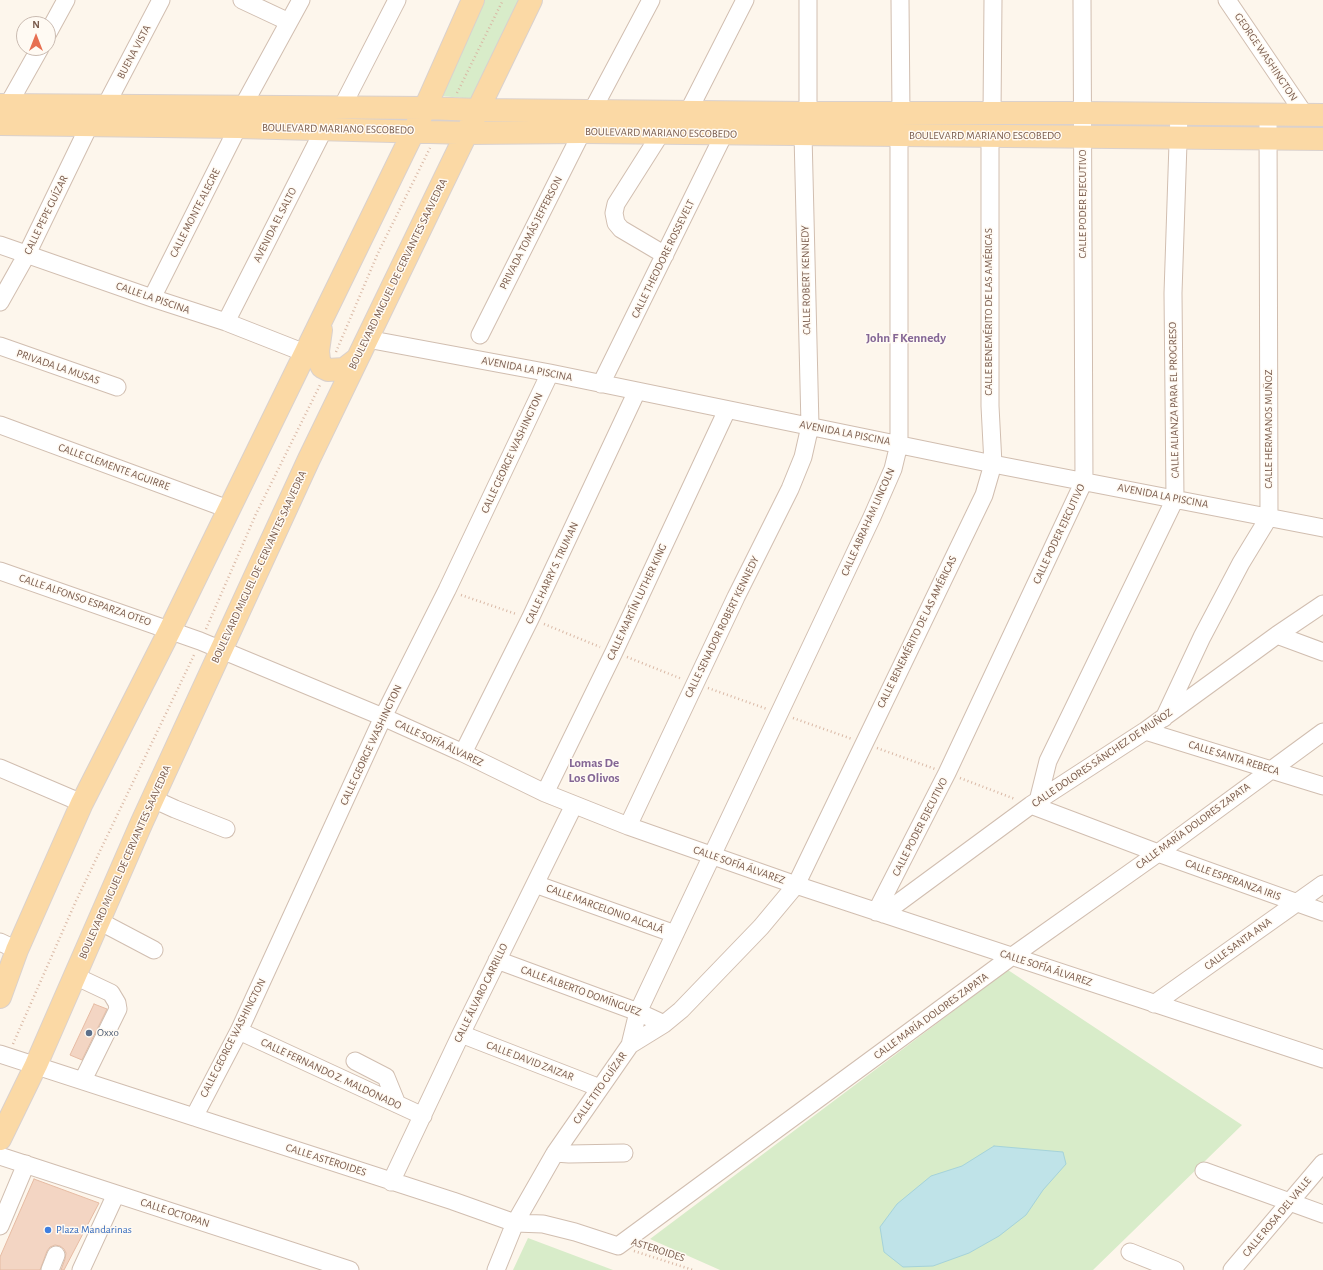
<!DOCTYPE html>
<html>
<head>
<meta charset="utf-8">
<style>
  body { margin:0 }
  #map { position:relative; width:1323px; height:1270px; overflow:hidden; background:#fdf6ec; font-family:"Alegreya Sans",sans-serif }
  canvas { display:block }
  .north { position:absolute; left:16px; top:16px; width:40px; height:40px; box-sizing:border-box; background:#fffaf3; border:1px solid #cabbb1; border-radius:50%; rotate:0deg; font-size:11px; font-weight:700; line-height:16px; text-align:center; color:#7a5c4d }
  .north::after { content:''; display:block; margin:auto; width:14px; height:18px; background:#e76f51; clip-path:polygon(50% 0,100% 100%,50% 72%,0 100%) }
</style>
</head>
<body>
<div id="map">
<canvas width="1323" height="1270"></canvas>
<div class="north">N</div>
</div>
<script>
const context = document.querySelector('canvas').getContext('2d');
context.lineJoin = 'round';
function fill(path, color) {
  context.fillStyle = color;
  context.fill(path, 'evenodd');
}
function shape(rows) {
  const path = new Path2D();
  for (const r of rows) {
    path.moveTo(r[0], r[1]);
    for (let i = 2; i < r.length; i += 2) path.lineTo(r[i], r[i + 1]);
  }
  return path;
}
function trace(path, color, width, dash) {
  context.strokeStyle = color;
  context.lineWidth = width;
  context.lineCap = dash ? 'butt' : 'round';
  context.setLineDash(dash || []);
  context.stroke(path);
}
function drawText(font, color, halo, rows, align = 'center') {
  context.font = font + ' "Alegreya Sans",sans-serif';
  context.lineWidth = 3;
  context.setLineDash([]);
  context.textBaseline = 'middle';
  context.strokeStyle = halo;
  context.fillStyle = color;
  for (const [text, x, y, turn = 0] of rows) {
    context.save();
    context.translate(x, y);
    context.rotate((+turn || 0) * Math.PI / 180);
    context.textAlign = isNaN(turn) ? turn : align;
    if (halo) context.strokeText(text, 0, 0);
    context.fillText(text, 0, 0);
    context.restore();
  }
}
fill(shape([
  [485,0,522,0,474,99,441,96],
  [1008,970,1242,1125,1093,1270,720,1270,650,1239],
  [528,1238,613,1270,513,1270]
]), '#d8ecc9');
const water = shape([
  [994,1146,1063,1152,1066,1164,1043,1190,1026,1215,999,1236,969,1253,933,1266,903,1267,884,1252,880,1227,897,1204,931,1176,962,1166,994,1146]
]);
fill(water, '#bfe3e8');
trace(water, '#a5d3da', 1);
const building = shape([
  [94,1004,107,1009,82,1060,70,1055,94,1004],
  [34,1179,99,1203,64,1270,61,1270,65,1259,66,1253,64,1249,60,1246,55,1245,50,1247,47,1251,40,1270,0,1270,0,1257,34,1179]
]);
fill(building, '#f3d5c3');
trace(building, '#e6bba3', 1);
const minor = shape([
  [242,0,289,22],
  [808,0,808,113],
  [900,0,901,113],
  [1227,0,1305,115],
  [48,33,66,0],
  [8,105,40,48],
  [106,105,161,0],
  [243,106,301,0],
  [342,107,397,0],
  [592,111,651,0],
  [688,112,745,0],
  [992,113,993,0],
  [661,133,616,204,614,213,616,223,621,229,665,255],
  [0,245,152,298,226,322,305,353],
  [152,298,238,127],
  [0,302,27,254,89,126],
  [226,322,324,129],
  [480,335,582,132],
  [367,339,550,373,993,464,1323,528],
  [0,346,117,387],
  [601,384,724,134],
  [0,425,228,509],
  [0,571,200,641,383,717,463,753,545,793,628,826,796,885,1323,1059],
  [1277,635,1323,652],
  [1164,718,1202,637,1241,563,1269,517,1268,115],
  [1145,731,1323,786],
  [463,753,530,619,637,391],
  [0,768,82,803],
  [545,793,614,652,727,410],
  [153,799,175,809,226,829],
  [1038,801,1048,761,1175,499,1173,293,1179,113],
  [1031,805,1158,853,1323,912],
  [628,826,736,597,790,489,803,457,810,426,803,134],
  [535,884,675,934],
  [876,912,947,773,1084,481,1082,0],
  [883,914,1031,805,1145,731,1277,635,1323,604],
  [99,921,154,950],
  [0,942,17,950],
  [497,960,638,1012,664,1024],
  [75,976,111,993,117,1003,118,1009,83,1080],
  [1154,1004,1323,884],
  [239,1031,423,1116],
  [461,1034,600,1088],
  [630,1045,664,1024,681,1010,761,927,796,885,984,495,993,464,990,406,990,136],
  [0,1054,453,1201,515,1223,543,1224,575,1232,618,1246,1011,957,1158,853,1323,732],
  [355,1061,386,1077,397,1104],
  [194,1117,239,1031,383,717,447,590,550,373],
  [555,1153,569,1154,624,1153],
  [0,1156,350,1270],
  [1204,1171,1323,1214],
  [391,1182,461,1034,574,805],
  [0,1226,26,1164],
  [1130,1252,1175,1270],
  [50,1270,56,1255],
  [81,1270,116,1194],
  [496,1270,515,1223,555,1153,630,1045,638,1012,872,517,893,469,899,444,899,135],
  [1232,1270,1323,1163]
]);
const major = shape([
  [0,105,425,108,478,110,808,113,1082,113,1323,115],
  [0,124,238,127,468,133,582,132,1323,139],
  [321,330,318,351,319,360,322,367,328,370,344,369,357,359],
  [0,997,17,950,82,803,170,630,425,108,473,0],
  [0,1139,36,1065,142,822,309,459,531,0]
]);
trace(minor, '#d1beb0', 19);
trace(major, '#dad1cd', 24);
trace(shape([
  [457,93,503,0],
  [336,352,378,253,430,148],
  [461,595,516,614],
  [544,624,600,647],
  [206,629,256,514,321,383],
  [627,657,682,679],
  [708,688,767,709],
  [793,718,852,739],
  [877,748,935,769],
  [960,778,1015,799],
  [13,1044,76,901,195,653],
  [634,1251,693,1270]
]), '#d9b8a5', 2.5, [1, 3]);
trace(minor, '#fff', 17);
trace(major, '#fbd9a5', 22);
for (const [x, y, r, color] of [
  [89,1033,4,"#5c6f8a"],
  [48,1230,4,"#3f7fe0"]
]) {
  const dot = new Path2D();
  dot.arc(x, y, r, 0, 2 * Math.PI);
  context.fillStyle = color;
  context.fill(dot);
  trace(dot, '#fffaf3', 1.5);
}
drawText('11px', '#7a5c4d', '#fffaf3', [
  ["BUENA VISTA",134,52,-62],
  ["GEORGE WASHINGTON",1266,57,56],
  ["BOULEVARD MARIANO ESCOBEDO",338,129,1],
  ["BOULEVARD MARIANO ESCOBEDO",661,133,1],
  ["BOULEVARD MARIANO ESCOBEDO",985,136],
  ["CALLE PODER EJECUTIVO",1083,204,-90],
  ["CALLE MONTE ALEGRE",195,213,-63],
  ["CALLE PEPE GUÍZAR",46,215,-64],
  ["AVENIDA EL SALTO",275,225,-63],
  ["PRIVADA TOMÁS JEFFERSON",531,233,-63],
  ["CALLE THEODORE ROSSEVELT",663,259,-64],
  ["BOULEVARD MIGUEL DE CERVANTES SAAVEDRA",398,274,-64],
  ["CALLE ROBERT KENNEDY",806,280,-91],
  ["CALLE LA PISCINA",153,298,19],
  ["CALLE BENEMÉRITO DE LAS AMÉRICAS",989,312,-90],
  ["PRIVADA LA MUSAS",58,367,19],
  ["AVENIDA LA PISCINA",527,369,11],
  ["CALLE ALIANZA PARA EL PROGRESO",1174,400,-91],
  ["CALLE HERMANOS MUÑOZ",1269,429,-90],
  ["AVENIDA LA PISCINA",845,433,11],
  ["CALLE GEORGE WASHINGTON",512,453,-65],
  ["CALLE CLEMENTE AGUIRRE",114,467,20],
  ["AVENIDA LA PISCINA",1163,496,11],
  ["CALLE ABRAHAM LINCOLN",868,522,-66],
  ["CALLE PODER EJECUTIVO",1059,534,-65],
  ["BOULEVARD MIGUEL DE CERVANTES SAAVEDRA",259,567,-65],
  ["CALLE HARRY S. TRUMAN",552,573,-65],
  ["CALLE ALFONSO ESPARZA OTEO",85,600,19],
  ["CALLE MARTÍN LUTHER KING",637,602,-65],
  ["CALLE SENADOR ROBERT KENNEDY",722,627,-64],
  ["CALLE BENEMÉRITO DE LAS AMÉRICAS",917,632,-64],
  ["CALLE SOFÍA ÁLVAREZ",439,743,25],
  ["CALLE GEORGE WASHINGTON",371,745,-65],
  ["CALLE DOLORES SÁNCHEZ DE MUÑOZ",1102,758,-34],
  ["CALLE SANTA REBECA",1234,758,17],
  ["CALLE MARÍA DOLORES ZAPATA",1193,826,-36],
  ["CALLE PODER EJECUTIVO",920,827,-63],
  ["BOULEVARD MIGUEL DE CERVANTES SAAVEDRA",125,862,-66],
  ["CALLE SOFÍA ÁLVAREZ",739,865,19],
  ["CALLE ESPERANZA IRIS",1233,880,20],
  ["CALLE MARCELONIO ALCALÁ",605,909,20],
  ["CALLE SANTA ANA",1238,944,-36],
  ["CALLE SOFÍA ÁLVAREZ",1046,968,18],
  ["CALLE ALBERTO DOMÍNGUEZ",581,991,20],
  ["CALLE ÁLVARO CARRILLO",481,993,-64],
  ["CALLE MARÍA DOLORES ZAPATA",931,1016,-36],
  ["CALLE GEORGE WASHINGTON",233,1038,-63],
  ["CALLE DAVID ZAIZAR",530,1061,21],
  ["CALLE FERNANDO Z. MALDONADO",331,1074,25],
  ["CALLE TITO GUÍZAR",600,1088,-55],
  ["CALLE ASTEROIDES",326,1160,18],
  ["CALLE OCTOPAN",175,1213,18],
  ["CALLE ROSA DEL VALLE",1277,1217,-50],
  ["ASTEROIDES",658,1250,18]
]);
drawText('11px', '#4e5e75', '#fffaf3', [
  ["Oxxo",97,1033]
], 'left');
drawText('11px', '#366cbe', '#fffaf3', [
  ["Plaza Mandarinas",56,1230]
], 'left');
drawText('bold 13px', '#846695', '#fffaf3', [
  ["John F Kennedy",906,338],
  ["Lomas De",594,763],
  ["Los Olivos",594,778]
]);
</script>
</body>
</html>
